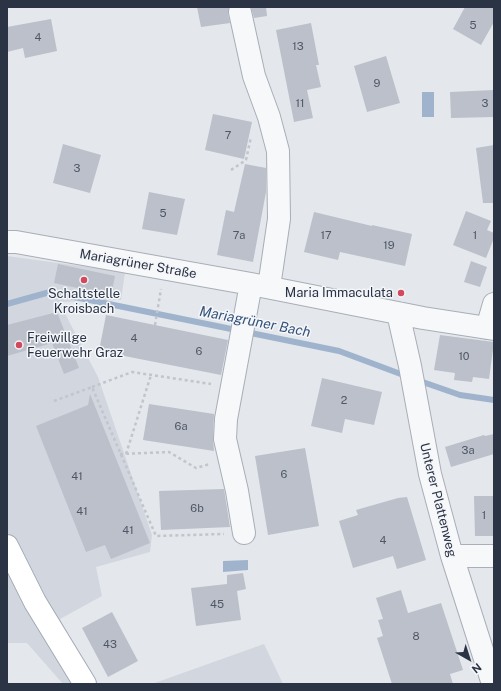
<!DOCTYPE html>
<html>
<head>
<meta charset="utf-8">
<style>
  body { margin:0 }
  #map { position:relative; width:501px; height:691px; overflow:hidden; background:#e4e7ec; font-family:"Public Sans",sans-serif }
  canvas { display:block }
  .frame { position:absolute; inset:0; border:8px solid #2b3445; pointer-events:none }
  .north { position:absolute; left:449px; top:639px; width:40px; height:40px; -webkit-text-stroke:3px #f4f6f9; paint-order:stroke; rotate:141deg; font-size:11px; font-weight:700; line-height:16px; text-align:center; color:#2b3445 }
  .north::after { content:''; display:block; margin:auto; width:14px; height:18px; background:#2b3445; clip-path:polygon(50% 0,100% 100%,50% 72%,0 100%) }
</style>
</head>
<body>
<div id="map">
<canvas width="501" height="691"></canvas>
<div class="frame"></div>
<div class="north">N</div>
</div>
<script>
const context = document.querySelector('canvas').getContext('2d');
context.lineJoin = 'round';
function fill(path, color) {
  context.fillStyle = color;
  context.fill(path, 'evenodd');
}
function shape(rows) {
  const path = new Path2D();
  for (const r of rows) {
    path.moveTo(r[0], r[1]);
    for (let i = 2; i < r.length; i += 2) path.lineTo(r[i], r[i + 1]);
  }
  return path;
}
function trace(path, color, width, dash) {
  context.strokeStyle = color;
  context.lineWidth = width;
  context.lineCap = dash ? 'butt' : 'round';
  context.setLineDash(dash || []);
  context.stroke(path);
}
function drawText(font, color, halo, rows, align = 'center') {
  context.font = font + ' "Public Sans",sans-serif';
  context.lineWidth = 3;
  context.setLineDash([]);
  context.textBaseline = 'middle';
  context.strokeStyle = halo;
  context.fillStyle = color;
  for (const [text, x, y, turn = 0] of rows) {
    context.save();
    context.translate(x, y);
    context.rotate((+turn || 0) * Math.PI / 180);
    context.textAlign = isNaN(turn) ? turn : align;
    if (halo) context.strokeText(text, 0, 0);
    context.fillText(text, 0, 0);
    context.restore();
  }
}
fill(shape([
  [7,256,125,272,121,300,59,302,98,377,152,535,150,552,96,567,102,596,60,619,95,684,63,684,27,643,7,643],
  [264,644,283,684,152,684]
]), '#d2d6de');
fill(shape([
  [422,92,434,92,434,117,422,117],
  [248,560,248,570,223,572,223,561]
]), '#9fb4cc');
trace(shape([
  [7,304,50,292,339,351,406,376],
  [417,380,460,395,494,400]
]), '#9fb4cc', 6);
fill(shape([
  [197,7,229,7,228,14,230,23,201,27],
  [251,7,266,7,267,16,254,18],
  [465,7,494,7,494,22,481,45,453,29],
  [51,19,57,51,25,58,23,48,7,52,7,27],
  [311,23,319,65,316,65,321,87,307,90,313,118,294,122,276,30],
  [386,56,400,103,367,112,354,66],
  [494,90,494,117,451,118,450,92],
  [213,114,252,122,244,159,205,150],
  [63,144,101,155,90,193,53,183],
  [494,145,494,203,483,203,476,148],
  [245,164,266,168,266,192,253,262,217,255,226,210,234,212],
  [149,192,185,199,177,235,142,229],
  [466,211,491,221,487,230,494,233,494,238,486,258,453,245],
  [314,212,372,226,372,225,412,234,405,266,340,252,338,260,304,252],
  [471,261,487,267,480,287,464,282],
  [58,264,115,276,112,291,96,292,54,283],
  [57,312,79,368,64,374,52,343,7,356,7,325],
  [106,315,228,340,221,375,99,351],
  [440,335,494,342,489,379,473,377,472,382,454,380,455,373,434,370],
  [322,378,382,392,374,425,345,419,342,433,311,426],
  [90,394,150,543,111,559,105,545,86,552,36,426,88,405],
  [149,404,214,414,213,438,214,451,143,440],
  [494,434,494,454,451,467,445,447,484,435,485,436],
  [305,448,319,526,268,535,255,456],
  [224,489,230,527,161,530,159,491],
  [474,496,494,496,494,536,475,536],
  [407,497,426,560,397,569,393,556,353,568,339,521,358,515,356,510,398,498],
  [243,573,246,589,237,591,241,620,196,626,191,588,227,584,227,575],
  [401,590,408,613,441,603,463,670,450,674,453,684,392,684,377,638,383,636,378,620,383,619,376,598],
  [112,612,138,661,108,677,82,628]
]), '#bbc0ca');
const minor = shape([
  [240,12,254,76,269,117,278,151,279,219,269,287],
  [7,242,16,242,251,284,423,318,494,329],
  [398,313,410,366,430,474,452,556,493,684],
  [487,328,494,304],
  [244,533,237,491,225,439,226,419,251,284],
  [452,556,494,556]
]);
const major = shape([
  [7,546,35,602,85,684]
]);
trace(minor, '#a9aeb7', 24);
trace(major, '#a3abb8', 24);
trace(shape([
  [231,170,246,160,251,137],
  [155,325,161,289],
  [92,387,132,372,211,384],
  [54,401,92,387,156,536,224,534],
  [120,454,169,452,196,468,210,464],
  [126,454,151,375]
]), '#c2c5cb', 2.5, [3, 3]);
trace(minor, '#f7f8fa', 22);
trace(major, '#fff', 22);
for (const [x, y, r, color] of [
  [84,280,4,"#d1495b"],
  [401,293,4,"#d1495b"],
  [19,345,4,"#d1495b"]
]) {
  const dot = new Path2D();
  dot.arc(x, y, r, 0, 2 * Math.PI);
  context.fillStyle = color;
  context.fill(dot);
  trace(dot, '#f4f6f9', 1.5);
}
drawText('11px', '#4f5766', null, [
  ["5",473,26],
  ["4",38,38],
  ["13",298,47],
  ["9",377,84],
  ["11",300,104],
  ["3",485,104],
  ["7",228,136],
  ["3",77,169],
  ["5",163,214],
  ["7a",239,236],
  ["17",326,236],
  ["1",475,236],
  ["19",389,246],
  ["4",134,339],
  ["6",199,352],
  ["10",464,357],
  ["2",344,401],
  ["6a",181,427],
  ["3a",468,451],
  ["6",284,475],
  ["41",77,477],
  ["6b",197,509],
  ["41",82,512],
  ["1",484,516],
  ["41",128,531],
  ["4",383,541],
  ["45",217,605],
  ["8",416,637],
  ["43",110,645]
]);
drawText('13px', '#2b3445', '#f4f6f9', [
  ["Mariagrüner Straße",138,264,10],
  ["Unterer Plattenweg",438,500,76]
]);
drawText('13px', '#2b3445', '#f4f6f9', [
  ["Maria Immaculata",393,293],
  ["Schaltstelle",84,294,"center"],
  ["Kroisbach",84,309,"center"],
  ["Freiwillge",27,338,"left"],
  ["Feuerwehr Graz",27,353,"left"]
], 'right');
drawText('italic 14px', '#34527a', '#f4f6f9', [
  ["Mariagrüner Bach",255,322,11]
]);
</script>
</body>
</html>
